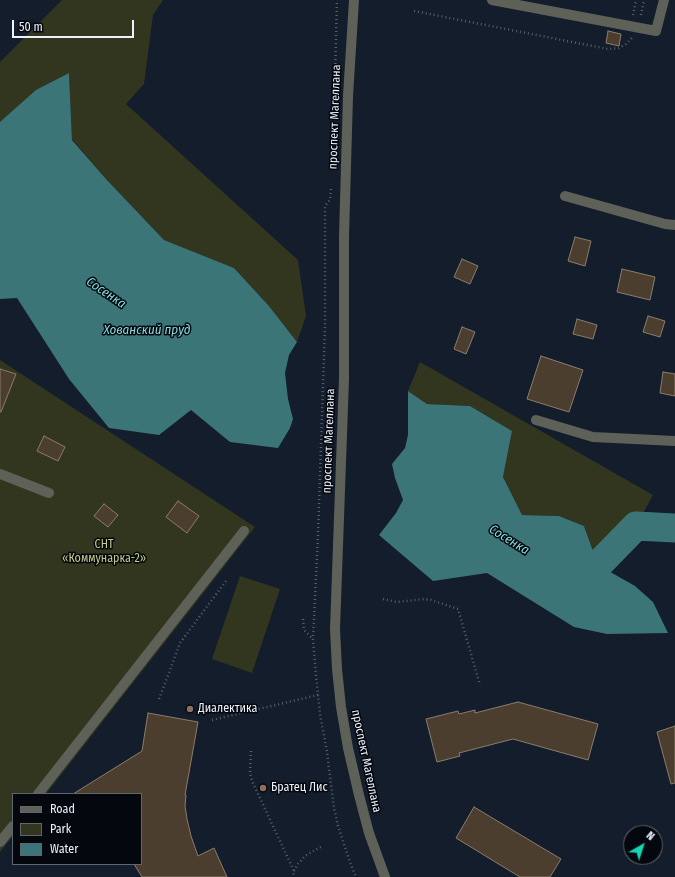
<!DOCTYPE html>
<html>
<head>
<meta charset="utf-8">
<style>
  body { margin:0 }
  #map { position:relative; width:675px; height:877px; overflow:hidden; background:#131d2c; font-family:"Fira Sans Condensed",sans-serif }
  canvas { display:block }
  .legend { position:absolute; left:12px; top:793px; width:130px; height:72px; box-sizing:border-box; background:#04070d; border:1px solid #61656d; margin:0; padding:5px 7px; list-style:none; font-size:12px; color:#ecf3fd }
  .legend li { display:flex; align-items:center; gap:8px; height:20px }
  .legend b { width:20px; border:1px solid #61656d }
  .north { position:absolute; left:623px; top:825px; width:40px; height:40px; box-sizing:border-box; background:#04070d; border:1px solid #61656d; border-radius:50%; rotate:39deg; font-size:11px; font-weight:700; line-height:16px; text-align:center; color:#ecf3fd }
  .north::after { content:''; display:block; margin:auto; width:14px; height:18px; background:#15d5b3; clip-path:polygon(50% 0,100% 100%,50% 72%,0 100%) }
  .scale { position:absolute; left:12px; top:20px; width:122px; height:18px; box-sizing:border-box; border:2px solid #ecf3fd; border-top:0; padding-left:5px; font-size:12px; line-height:14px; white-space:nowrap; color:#ecf3fd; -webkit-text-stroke:3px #04070d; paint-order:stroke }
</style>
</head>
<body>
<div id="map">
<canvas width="675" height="877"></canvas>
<ul class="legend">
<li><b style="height:5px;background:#5e6158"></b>Road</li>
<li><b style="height:11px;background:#32361e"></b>Park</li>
<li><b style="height:11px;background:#3c7577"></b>Water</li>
</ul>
<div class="north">N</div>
<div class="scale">50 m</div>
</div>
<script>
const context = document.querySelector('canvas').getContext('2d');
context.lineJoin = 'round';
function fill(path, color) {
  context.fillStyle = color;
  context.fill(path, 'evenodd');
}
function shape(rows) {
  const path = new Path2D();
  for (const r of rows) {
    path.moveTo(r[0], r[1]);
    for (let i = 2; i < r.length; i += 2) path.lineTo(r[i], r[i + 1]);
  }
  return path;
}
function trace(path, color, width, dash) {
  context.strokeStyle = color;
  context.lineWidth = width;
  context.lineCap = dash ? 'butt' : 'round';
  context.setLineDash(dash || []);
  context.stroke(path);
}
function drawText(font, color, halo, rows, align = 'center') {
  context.font = font + ' "Fira Sans Condensed",sans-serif';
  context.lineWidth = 3;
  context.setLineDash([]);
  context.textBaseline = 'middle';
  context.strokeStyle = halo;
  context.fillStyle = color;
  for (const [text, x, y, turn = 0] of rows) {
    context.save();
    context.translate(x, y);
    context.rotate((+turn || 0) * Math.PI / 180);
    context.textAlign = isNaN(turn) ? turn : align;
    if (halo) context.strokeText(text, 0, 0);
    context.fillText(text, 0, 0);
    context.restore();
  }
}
fill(shape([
  [62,0,163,0,153,15,144,84,126,104,298,260,306,316,297,342,269,306,234,268,164,240,106,179,72,139,69,73,0,122,0,62],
  [0,360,255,527,46,794,13,794,13,836,0,852],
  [420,362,653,495,636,526,598,565,584,526,559,516,522,515,503,477,512,431,470,406,427,404,408,391],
  [240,576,280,589,252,673,212,659]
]), '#32361e');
fill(shape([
  [69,73,72,140,106,179,164,240,234,268,269,306,297,342,289,355,285,373,288,399,293,419,290,428,278,448,230,442,191,410,159,435,109,428,69,379,17,298,0,299,0,122,36,90],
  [408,391,427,404,470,406,512,431,503,477,522,515,559,516,584,526,598,565,635,586,653,602,668,633,607,634,574,627,487,573,433,581,379,535,396,513,403,500,395,478,392,464,405,448,408,435]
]), '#3c7577');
trace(shape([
  [559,559,598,565,636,526,675,528]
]), '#3c7577', 29);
const building = shape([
  [608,31,621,34,619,46,606,43,608,31],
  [575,237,591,241,585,266,568,261,575,237],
  [462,259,478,266,470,284,454,277,462,259],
  [622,269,655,277,650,300,617,292,622,269],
  [648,316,665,321,660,337,643,332,648,316],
  [577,319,597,325,593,339,573,334,577,319],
  [462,327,475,332,466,354,454,349,462,327],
  [541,356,583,370,569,412,527,399,541,356],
  [0,369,16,374,1,412,0,412,0,369],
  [663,372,675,374,675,396,660,393,663,372],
  [44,436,65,447,58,461,37,451,44,436],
  [178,501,199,516,187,533,166,517,178,501],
  [104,504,118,515,108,527,94,516,104,504],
  [518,702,598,724,588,760,513,739,459,753,460,756,437,762,426,719,458,711,459,714,475,710,475,713,518,702],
  [148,713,198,722,185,795,186,795,185,806,187,819,191,836,198,856,214,848,227,877,142,877,134,864,141,864,141,794,73,794,142,751,148,713],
  [675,726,675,783,671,784,657,732,675,726],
  [474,807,561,859,550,877,520,877,456,838,474,807]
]);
fill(building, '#4b3e2e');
trace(building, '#8c7d6b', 1);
trace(shape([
  [414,11,608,49,619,48,626,44,632,38],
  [633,15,636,0],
  [641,15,644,0],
  [335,76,337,0],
  [331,189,330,200,325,206,325,327,318,535,313,639,316,676,320,714,327,752,334,808,338,826,351,865,356,877],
  [383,599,397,602,424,599,431,600,458,609,480,685],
  [303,619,304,630,313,639],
  [159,699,180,643,226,581],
  [212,720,318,695],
  [251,751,250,773,252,781,294,871,293,877],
  [294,871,297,865,305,856,315,850,321,847]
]), '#57606d', 2.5, [1, 3]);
trace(shape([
  [354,0,348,96,344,236,344,379,335,629,337,669,341,707,348,748,359,795,369,833,385,877],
  [492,0,656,31,664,0],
  [565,196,665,224,675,225],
  [536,420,593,437,675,441],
  [0,474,49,493],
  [38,794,244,531],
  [0,842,13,826]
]), '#5e6158', 10);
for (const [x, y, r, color] of [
  [190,709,4,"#8d6e63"],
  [263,788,4,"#8d6e63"]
]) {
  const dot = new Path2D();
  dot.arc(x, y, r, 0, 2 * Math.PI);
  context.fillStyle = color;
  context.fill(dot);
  trace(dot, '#04070d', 1.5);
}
drawText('12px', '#ecf3fd', '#04070d', [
  ["проспект Магеллана",335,117,-88],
  ["проспект Магеллана",329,441,-88],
  ["проспект Магеллана",366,761,78]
]);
drawText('12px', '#c1cc88', '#04070d', [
  ["СНТ",104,545],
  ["«Коммунарка-2»",104,559]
]);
drawText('12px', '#ecf3fd', '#04070d', [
  ["Диалектика",198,709],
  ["Братец Лис",271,788]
], 'left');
drawText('italic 13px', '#80dfe3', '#04070d', [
  ["Сосенка",106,293,34],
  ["Хованский пруд",147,330],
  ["Сосенка",509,540,32]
]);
</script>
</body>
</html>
